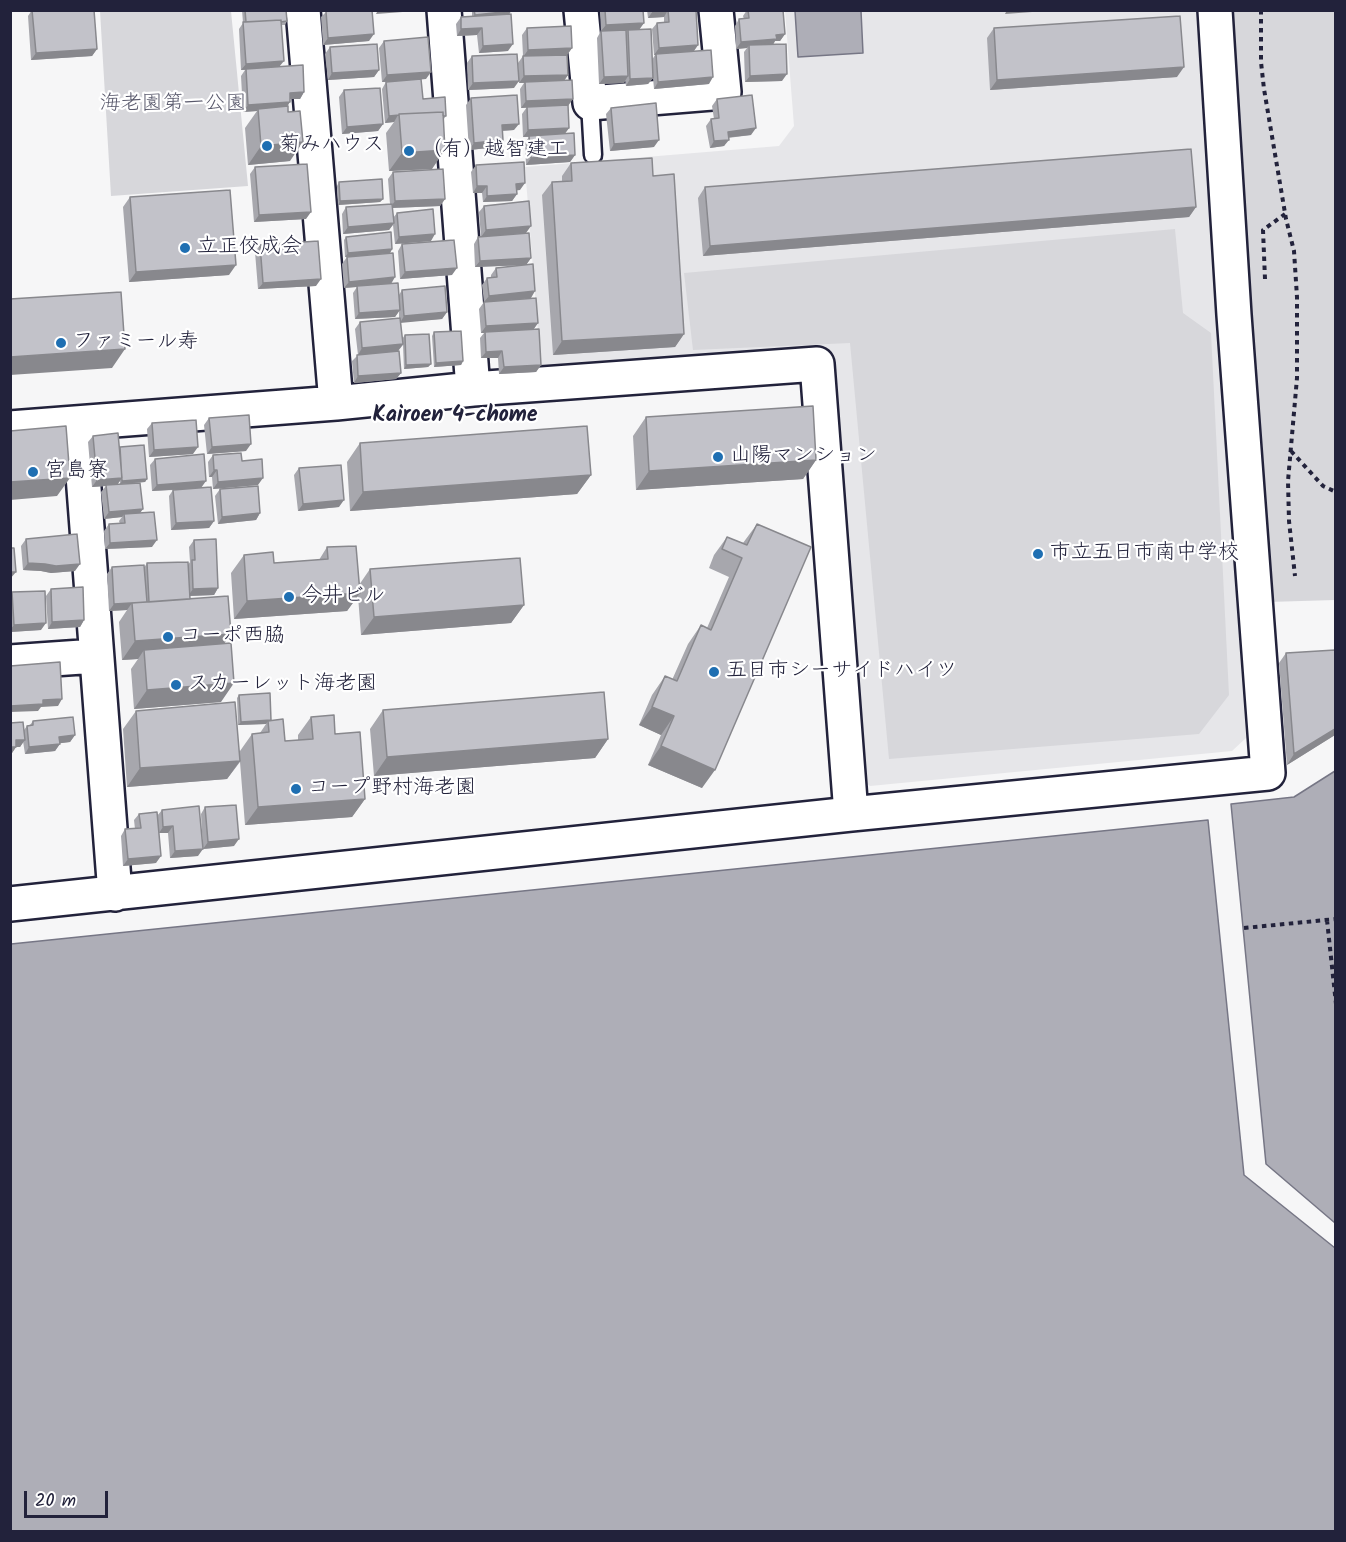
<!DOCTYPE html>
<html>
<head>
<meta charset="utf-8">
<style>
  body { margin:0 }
  #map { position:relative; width:1346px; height:1542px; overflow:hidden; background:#f6f6f7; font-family:Kalam,sans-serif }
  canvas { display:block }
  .frame { position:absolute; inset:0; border:12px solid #22223b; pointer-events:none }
  .scale { position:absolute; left:24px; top:1491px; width:84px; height:27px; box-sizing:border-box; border:3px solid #22223b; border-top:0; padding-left:8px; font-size:18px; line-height:21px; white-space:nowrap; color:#22223b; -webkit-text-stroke:4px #fff; paint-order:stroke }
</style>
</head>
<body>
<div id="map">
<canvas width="1346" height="1542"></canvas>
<div class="frame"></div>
<div class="scale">20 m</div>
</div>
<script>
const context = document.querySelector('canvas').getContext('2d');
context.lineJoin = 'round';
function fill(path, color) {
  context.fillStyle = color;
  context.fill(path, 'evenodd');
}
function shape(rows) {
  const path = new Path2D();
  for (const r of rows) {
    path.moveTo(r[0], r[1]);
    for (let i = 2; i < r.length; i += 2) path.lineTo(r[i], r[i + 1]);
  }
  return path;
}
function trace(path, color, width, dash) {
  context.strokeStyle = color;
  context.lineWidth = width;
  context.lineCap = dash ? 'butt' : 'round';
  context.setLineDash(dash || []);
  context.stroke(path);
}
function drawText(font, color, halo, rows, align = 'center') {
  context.font = font + ' Kalam,"Klee One",sans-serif';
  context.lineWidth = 4.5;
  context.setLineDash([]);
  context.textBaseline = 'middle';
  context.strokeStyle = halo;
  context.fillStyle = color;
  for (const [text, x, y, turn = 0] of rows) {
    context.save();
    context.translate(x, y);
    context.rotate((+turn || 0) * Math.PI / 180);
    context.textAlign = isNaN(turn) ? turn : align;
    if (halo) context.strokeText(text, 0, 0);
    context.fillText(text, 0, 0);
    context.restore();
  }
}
fill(shape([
  [785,11,1196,11,1246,738,1232,751,870,786,860,779,826,348,541,371,525,167,779,146,794,126]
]), '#e6e6e9');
fill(shape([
  [100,11,231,11,248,186,111,196],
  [1227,11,1335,11,1335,600,1268,602],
  [1175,229,1183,313,1211,333,1229,695,1199,734,889,759,850,343,693,350,684,273]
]), '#d7d7db');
const water = shape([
  [795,11,861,11,863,53,798,57,795,11],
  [1335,771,1335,1223,1266,1164,1231,804,1294,797,1335,771],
  [1208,820,1244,1175,1335,1248,1335,1531,11,1531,11,944,1208,820]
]);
fill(water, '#aeaeb7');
trace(water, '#767685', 1.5);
const lane = shape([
  [590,103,593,155]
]);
const street = shape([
  [303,10,336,403],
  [444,10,473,389],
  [581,10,590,103,724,92,716,10],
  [79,423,115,894],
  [10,428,336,403,473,389,817,364,851,814],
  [10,662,96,656],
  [10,904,851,814,1268,773,1234,315,1215,10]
]);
trace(lane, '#22223b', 21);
trace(street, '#22223b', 38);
trace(shape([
  [1261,10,1261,62,1264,89,1286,219,1294,251,1297,297,1297,378,1288,481,1289,521,1295,576],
  [1265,279,1263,230,1285,214],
  [1291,451,1323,486,1336,492],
  [1327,920,1336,1004],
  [1244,928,1336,919]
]), '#22223b', 4, [4.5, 4.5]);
trace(lane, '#fff', 16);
trace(street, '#fff', 33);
fill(shape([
  [32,10,94,10,97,49,92,56,31,60,28,16],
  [242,10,286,10,287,21,285,25,282,25,280,67,304,92,300,99,290,99,288,106,290,161,248,165,245,128,257,111,243,112,241,76,245,70,241,70,239,29,243,23],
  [315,10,372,10,369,41,323,45,321,17,327,11,315,11],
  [472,10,511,10,509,14,508,51,479,53,477,35,457,36,456,24,461,17,472,17],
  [600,10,643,10,644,23,639,29,652,60,655,55,654,55,652,29,657,23,664,22,664,17,648,18,647,10,696,10,698,45,694,51,709,84,654,89,653,78,648,84,626,86,625,80,624,83,599,84,597,38,601,31],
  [747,10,783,10,785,34,780,41,775,41,773,45,782,81,745,82,744,52,747,48,736,49,735,26,739,19,744,19,743,16],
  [527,28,572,48,567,55,568,75,564,81,568,106,569,128,565,133,575,155,570,162,526,165,525,143,529,137,523,137,522,114,527,107,521,108,520,89,524,83,519,83,518,63,523,56,522,35],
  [994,28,1177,77,990,90,987,38],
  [384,41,426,79,408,80,423,99,446,116,443,120,432,169,389,171,386,133,394,122,385,123,382,89,386,82,382,82,379,48],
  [330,47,379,70,374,77,328,80,325,54],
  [472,56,514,88,468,90,467,63],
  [344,90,383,124,378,131,342,134,339,97],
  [471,98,514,130,502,131,498,147,469,150,466,105],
  [717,99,751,135,728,138,724,146,710,148,706,126,711,119,714,119,712,106],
  [611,108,654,147,610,151,606,114],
  [571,163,653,176,684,334,675,347,553,355,542,195,552,182,562,182,562,176],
  [476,165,520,190,517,190,517,194,512,201,483,202,482,193,473,193,471,172],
  [255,167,306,219,254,222,250,174],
  [393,172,445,199,440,206,392,208,393,218,397,213,431,241,395,244,393,225,389,230,343,234,342,214,346,207,390,204,388,179],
  [339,182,383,199,380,202,338,205,337,186],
  [705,187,1196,207,1189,217,703,256,698,198],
  [130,197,229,275,129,282,123,207],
  [484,206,526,233,486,236,531,258,526,265,475,267,474,244,478,237,481,237,479,212],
  [346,237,392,249,390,253,345,257,344,240],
  [402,244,452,275,400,279,398,251],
  [260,245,316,286,258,289,255,252],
  [347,257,391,284,399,295,402,290,447,312,442,319,401,322,402,339,405,335,431,364,428,367,404,369,403,345,398,351,401,373,396,379,354,383,352,361,358,355,355,329,360,322,399,318,399,311,395,317,355,319,353,293,357,287,344,288,342,264],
  [496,268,531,298,503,301,538,323,533,330,541,365,536,372,499,374,498,358,481,358,480,338,484,333,481,333,479,309,484,302,482,285,487,278,491,278,491,275],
  [434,332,463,361,461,365,434,367,432,336],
  [646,417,816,460,803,479,636,490,633,436],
  [209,418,246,451,207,454,204,425],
  [152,423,193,454,149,457,147,429],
  [93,436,119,447,147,479,145,482,120,484,120,481,117,484,140,513,152,547,105,549,104,531,109,524,120,524,119,521,122,517,104,519,101,492,106,486,92,487,88,442],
  [360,443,591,475,577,494,350,511,347,462],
  [213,455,258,485,213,489,212,477,209,477,208,462],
  [155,459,201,488,214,521,209,528,171,530,169,496,173,490,152,491,150,465],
  [299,468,339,507,298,511,294,475],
  [220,489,260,513,256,520,218,524,215,496],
  [757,524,702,788,648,765,661,735,639,725,652,695,665,676,672,680,688,644,701,625,707,628,729,577,709,568,714,555,727,537,743,543],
  [26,539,75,571,51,573,41,571,23,570,21,546],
  [194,540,218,588,214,595,190,596,190,599,231,634,224,644,221,702,134,709,131,669,138,659,122,660,119,622,127,610,109,611,107,574,112,567,144,568,147,563,188,565,190,562,189,547],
  [327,547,359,585,370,569,524,605,511,623,361,635,358,596,347,611,234,619,231,573,244,555,274,563,319,560],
  [51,589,84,620,80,627,48,629,46,596],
  [12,592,41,630,10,632,10,594],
  [1335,650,1335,735,1287,765,1279,663,1286,653],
  [239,695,271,720,285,741,298,740,298,735,311,717,335,734,365,799,352,817,245,825,240,762,227,779,127,787,123,729,136,711,240,751,252,734,260,733,266,724,238,725,237,698],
  [383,710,608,739,595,758,374,776,370,729],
  [33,721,75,735,70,742,60,743,55,751,25,754,23,741,20,747,16,747,12,753,10,753,10,723,24,730,27,726,30,725],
  [205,807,234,846,203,849,201,814],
  [162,810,198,856,170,858,168,833,159,833,156,863,123,866,121,836,125,829,135,829,134,820,139,814,157,816]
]), '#a7a7ad');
fill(shape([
  [378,10,429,10,376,14],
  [668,10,664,17,648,18,653,11],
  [1007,10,1059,10,1005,14],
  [511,11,509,15,472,18,475,15],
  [644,23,639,30,601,31,606,25],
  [482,28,477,35,457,36,461,29],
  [374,34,369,41,323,45,328,38],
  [785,34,780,41,775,41,772,46,749,45,747,48,736,49,741,42,776,35],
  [513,44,508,51,479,53,483,46],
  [698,45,693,52,654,55,659,48],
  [572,48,567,55,523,57,528,50],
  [97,49,92,56,31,60,36,53],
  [284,61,279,67,241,70,246,64],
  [1184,67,1177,77,990,90,997,80],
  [379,70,374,77,328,80,332,73],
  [431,72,426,79,382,82,387,75],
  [787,74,782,81,745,82,750,76],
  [568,75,563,82,519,83,524,76],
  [628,76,624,83,599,84,604,77],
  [713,77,709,84,654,89,658,82],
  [653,78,648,84,626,86,630,79],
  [519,81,514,88,468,90,473,83],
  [304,92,300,99,285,99,290,93],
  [573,99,568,106,521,108,526,101],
  [290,102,285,109,258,109,257,111,243,112,248,105],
  [398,115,394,122,385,123,389,116],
  [383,124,378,131,342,134,347,127],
  [519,124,514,130,497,131,502,125],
  [569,128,564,135,523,137,528,130],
  [756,128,751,135,723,138,728,132],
  [503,140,498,147,469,150,474,143],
  [659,140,654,147,610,151,614,144],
  [729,140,724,146,710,148,714,141],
  [303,142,290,161,248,165,261,146],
  [445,150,432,169,389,171,402,153],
  [575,155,570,162,526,165,531,158],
  [525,183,520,190,512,191,516,184],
  [477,186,487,186,482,193,473,193],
  [517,194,512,201,483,202,487,196],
  [383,199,380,202,338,205,340,201],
  [445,199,440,206,390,208,395,201],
  [1196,207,1189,217,703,256,710,246],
  [311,212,306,219,254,222,259,215],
  [394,223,389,230,343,234,348,227],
  [531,226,526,233,481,237,486,230],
  [435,234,431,241,395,244,399,237],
  [392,249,390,253,345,257,348,253],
  [531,258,526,265,475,267,480,261],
  [236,265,229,275,129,282,136,272],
  [457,268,452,275,400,279,405,272],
  [395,277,391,284,344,288,349,282],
  [321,279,316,286,258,289,263,283],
  [535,291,531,298,484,302,489,296],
  [400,310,395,317,355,319,359,313],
  [447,312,442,319,400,323,404,316],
  [538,323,533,330,485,332,484,333,481,333,486,326],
  [684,334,675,347,553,355,562,341],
  [403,344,398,351,358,355,362,348],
  [125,349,112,368,10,375,10,357],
  [502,351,498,358,481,358,486,352],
  [463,361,461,365,434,367,436,363],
  [431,364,428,367,404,369,406,365],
  [541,365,536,372,499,374,504,367],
  [401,373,396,379,354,383,358,376],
  [251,444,246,451,207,454,212,447],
  [198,447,193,454,149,457,154,450],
  [816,460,803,479,636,490,649,471],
  [214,470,217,470,212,477,209,477],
  [591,475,577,494,350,511,363,492],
  [70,478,57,496,10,500,10,482],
  [122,478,117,485,92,487,97,480],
  [263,478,258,485,213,489,218,482],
  [147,479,145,482,120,484,122,481],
  [206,481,201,488,152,491,157,485],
  [344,500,339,507,298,511,303,504],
  [143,509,138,516,124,514,122,517,104,519,109,512],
  [260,513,256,520,218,524,222,517],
  [214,521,209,528,171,530,176,523],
  [157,540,152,547,105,549,110,543],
  [28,563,45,564,80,564,75,571,51,573,41,571,23,570],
  [10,572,16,572,10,579],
  [218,588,214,595,188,596,193,589],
  [360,593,347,611,234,619,247,601],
  [147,602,132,603,127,610,109,611,114,604],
  [524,605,511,623,361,635,374,617],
  [84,620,80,627,48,629,52,622],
  [46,623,41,630,10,632,10,630,14,625],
  [231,634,218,652,144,650,138,659,122,660,135,641],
  [234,683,221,702,134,709,147,690],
  [62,699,58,706,41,707,38,711,10,712,10,706,43,700],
  [652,707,674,716,661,735,639,725],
  [271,720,268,721,266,724,238,725,241,722],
  [1335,729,1335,735,1287,765,1294,754],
  [75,735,70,742,54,744,59,737],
  [608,739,595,758,374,776,387,757],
  [16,740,25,740,20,747,16,747,12,753,10,753,10,747],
  [60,744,55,751,25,754,29,747],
  [661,746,715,770,702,788,648,765],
  [240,761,227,779,127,787,140,768],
  [365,799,352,817,245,825,258,807],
  [173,826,168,833,159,833,163,827],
  [239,839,234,846,203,849,208,842],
  [203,849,198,856,170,858,175,851],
  [161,856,156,863,123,866,128,859]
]), '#88888d');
const building = shape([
  [32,10,94,10,97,49,36,53,32,10],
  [245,10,286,10,287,21,281,22,281,20,246,22,245,10],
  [372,10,374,34,328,38,326,11,372,10],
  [474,10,511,10,511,11,475,15,474,10],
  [605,10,643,10,644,23,606,25,605,10],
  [668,10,696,10,698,45,659,48,657,23,669,22,668,10],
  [748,10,783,10,785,34,776,35,777,39,741,42,739,19,749,18,748,10],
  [511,14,513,44,483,46,482,28,461,29,461,17,511,14],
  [1180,16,1184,67,997,80,994,28,1180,16],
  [281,20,284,61,246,64,243,22,281,20],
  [571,26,572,48,528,50,527,28,571,26],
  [651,29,653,78,630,79,628,30,651,29],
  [626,30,628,76,604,77,601,31,626,30],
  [428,37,431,72,387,75,384,41,428,37],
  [377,44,379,70,332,73,330,47,377,44],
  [786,44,787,74,750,76,749,45,786,44],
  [711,50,713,77,658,82,656,54,711,50],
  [517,54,519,81,473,83,472,56,517,54],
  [567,55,568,75,524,76,523,56,567,55],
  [303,65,304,92,290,93,290,102,248,105,246,69,303,65],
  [421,79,423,99,445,97,446,116,443,116,443,112,399,114,399,115,389,116,386,82,421,79],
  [572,80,573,99,526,101,525,82,572,80],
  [380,88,383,124,347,127,344,90,380,88],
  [517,95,519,124,502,125,503,140,474,143,471,98,517,95],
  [752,95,756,128,728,132,729,140,714,141,711,119,719,118,717,99,752,95],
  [656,103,659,140,614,144,611,108,656,103],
  [568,105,569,128,528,130,527,107,568,105],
  [288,106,288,112,300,111,303,142,261,146,258,109,288,106],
  [443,112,445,150,402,153,399,114,443,112],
  [574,133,575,155,531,158,529,136,574,133],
  [1191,149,1196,207,710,246,705,187,1191,149],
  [652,158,653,176,674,174,684,334,562,341,552,182,572,181,571,163,652,158],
  [524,162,525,183,516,184,517,194,487,196,487,186,477,186,476,165,524,162],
  [307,164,311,212,259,215,255,167,307,164],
  [443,169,445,199,395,201,393,172,443,169],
  [382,179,383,199,340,201,339,182,382,179],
  [230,190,236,265,136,272,130,197,230,190],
  [529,201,531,226,486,230,484,206,529,201],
  [392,204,394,223,348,227,346,207,392,204],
  [433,209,435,234,399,237,397,213,433,209],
  [391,232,392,249,348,253,346,237,391,232],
  [529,233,531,258,480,261,478,237,529,233],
  [454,240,457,268,405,272,402,244,454,240],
  [318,241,321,279,263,283,260,245,318,241],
  [393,253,395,277,349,282,347,257,393,253],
  [533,264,535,291,489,296,487,278,497,277,496,268,533,264],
  [398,283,400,310,359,313,357,286,398,283],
  [445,286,447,312,404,316,402,290,445,286],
  [121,292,125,349,10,357,10,299,121,292],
  [536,298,538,323,486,326,484,302,536,298],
  [400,318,403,344,362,348,360,322,400,318],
  [539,329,541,365,504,367,502,351,486,352,485,332,539,329],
  [461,331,463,361,436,363,434,332,461,331],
  [429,334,431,364,406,365,405,335,429,334],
  [399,351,401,373,358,376,357,355,399,351],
  [813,406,816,460,649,471,646,417,813,406],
  [249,415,251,444,212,447,209,418,249,415],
  [196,420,198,447,154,450,152,423,196,420],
  [66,426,70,478,10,482,10,431,66,426],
  [587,426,591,475,363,492,360,443,587,426],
  [118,433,122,478,97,480,93,436,118,433],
  [144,445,147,479,122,481,120,447,144,445],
  [241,453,242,461,262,459,263,478,218,482,217,470,214,470,213,455,241,453],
  [204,454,206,481,157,485,155,459,204,454],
  [341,465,344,500,303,504,299,468,341,465],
  [140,483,143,509,109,512,106,485,140,483],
  [258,486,260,513,222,517,220,489,258,486],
  [211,487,214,521,176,523,173,490,211,487],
  [154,512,157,540,110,543,109,524,125,523,124,514,154,512],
  [757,524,811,547,715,770,661,746,674,716,652,707,665,676,677,681,701,625,711,630,742,558,722,549,727,537,747,545,757,524],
  [77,534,80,564,56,566,45,564,28,563,26,539,77,534],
  [216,539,218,588,193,589,192,560,195,560,194,540,216,539],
  [356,546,360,593,247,601,244,555,273,552,274,563,328,559,327,547,356,546],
  [10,548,14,548,16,572,10,572,10,548],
  [520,558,524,605,374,617,370,569,520,558],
  [188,562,190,599,149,602,147,563,188,562],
  [144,565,147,602,114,604,112,567,144,565],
  [83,587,84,620,52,622,51,589,83,587],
  [45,591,46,623,14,625,12,592,45,591],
  [228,596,231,634,135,641,132,603,228,596],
  [231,643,234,683,147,690,144,650,231,643],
  [1335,650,1335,729,1294,754,1286,653,1335,650],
  [60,662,62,699,43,700,43,704,10,706,10,666,60,662],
  [604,692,608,739,387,757,383,710,604,692],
  [270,693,271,720,241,722,239,695,270,693],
  [235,702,240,761,140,768,136,711,235,702],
  [334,715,335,734,360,732,365,799,258,807,252,734,269,732,268,721,283,719,285,741,313,739,311,717,334,715],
  [73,717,75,735,59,737,60,744,29,747,27,726,33,725,33,721,73,717],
  [23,722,25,740,16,740,16,747,10,747,10,723,23,722],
  [236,805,239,839,208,842,205,807,236,805],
  [199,806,203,849,175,851,173,826,163,827,162,810,199,806],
  [157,812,161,856,128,859,125,829,141,828,139,814,157,812]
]);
fill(building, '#c2c2c9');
trace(building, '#88888d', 1.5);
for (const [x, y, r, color] of [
  [267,146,6,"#1f6fb2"],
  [409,151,6,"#1f6fb2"],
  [185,248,6,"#1f6fb2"],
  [61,343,6,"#1f6fb2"],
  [718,457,6,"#1f6fb2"],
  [33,472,6,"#1f6fb2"],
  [1038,554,6,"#1f6fb2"],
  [289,597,6,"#1f6fb2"],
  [168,637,6,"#1f6fb2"],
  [714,672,6,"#1f6fb2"],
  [176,685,6,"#1f6fb2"],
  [296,789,6,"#1f6fb2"]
]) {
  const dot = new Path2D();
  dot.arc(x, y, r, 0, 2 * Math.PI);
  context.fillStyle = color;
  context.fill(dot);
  trace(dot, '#fff', 2);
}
drawText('21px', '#58586b', '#fff', [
  ["海老園第一公園",173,105]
]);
drawText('21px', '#22223b', '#fff', [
  ["菊みハウス",279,146],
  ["（有）越智建工",421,151],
  ["立正佼成会",197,248],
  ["ファミール寿",73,343],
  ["山陽マンション",730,457],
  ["宮島寮",45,472],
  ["市立五日市南中学校",1050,554],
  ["今井ビル",301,597],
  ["コーポ西脇",180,637],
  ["五日市シーサイドハイツ",726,672],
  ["スカーレット海老園",188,685],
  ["コープ野村海老園",308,789]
], 'left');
drawText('bold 22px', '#22223b', '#fff', [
  ["Kairoen 4-chome",455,417]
]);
</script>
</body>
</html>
